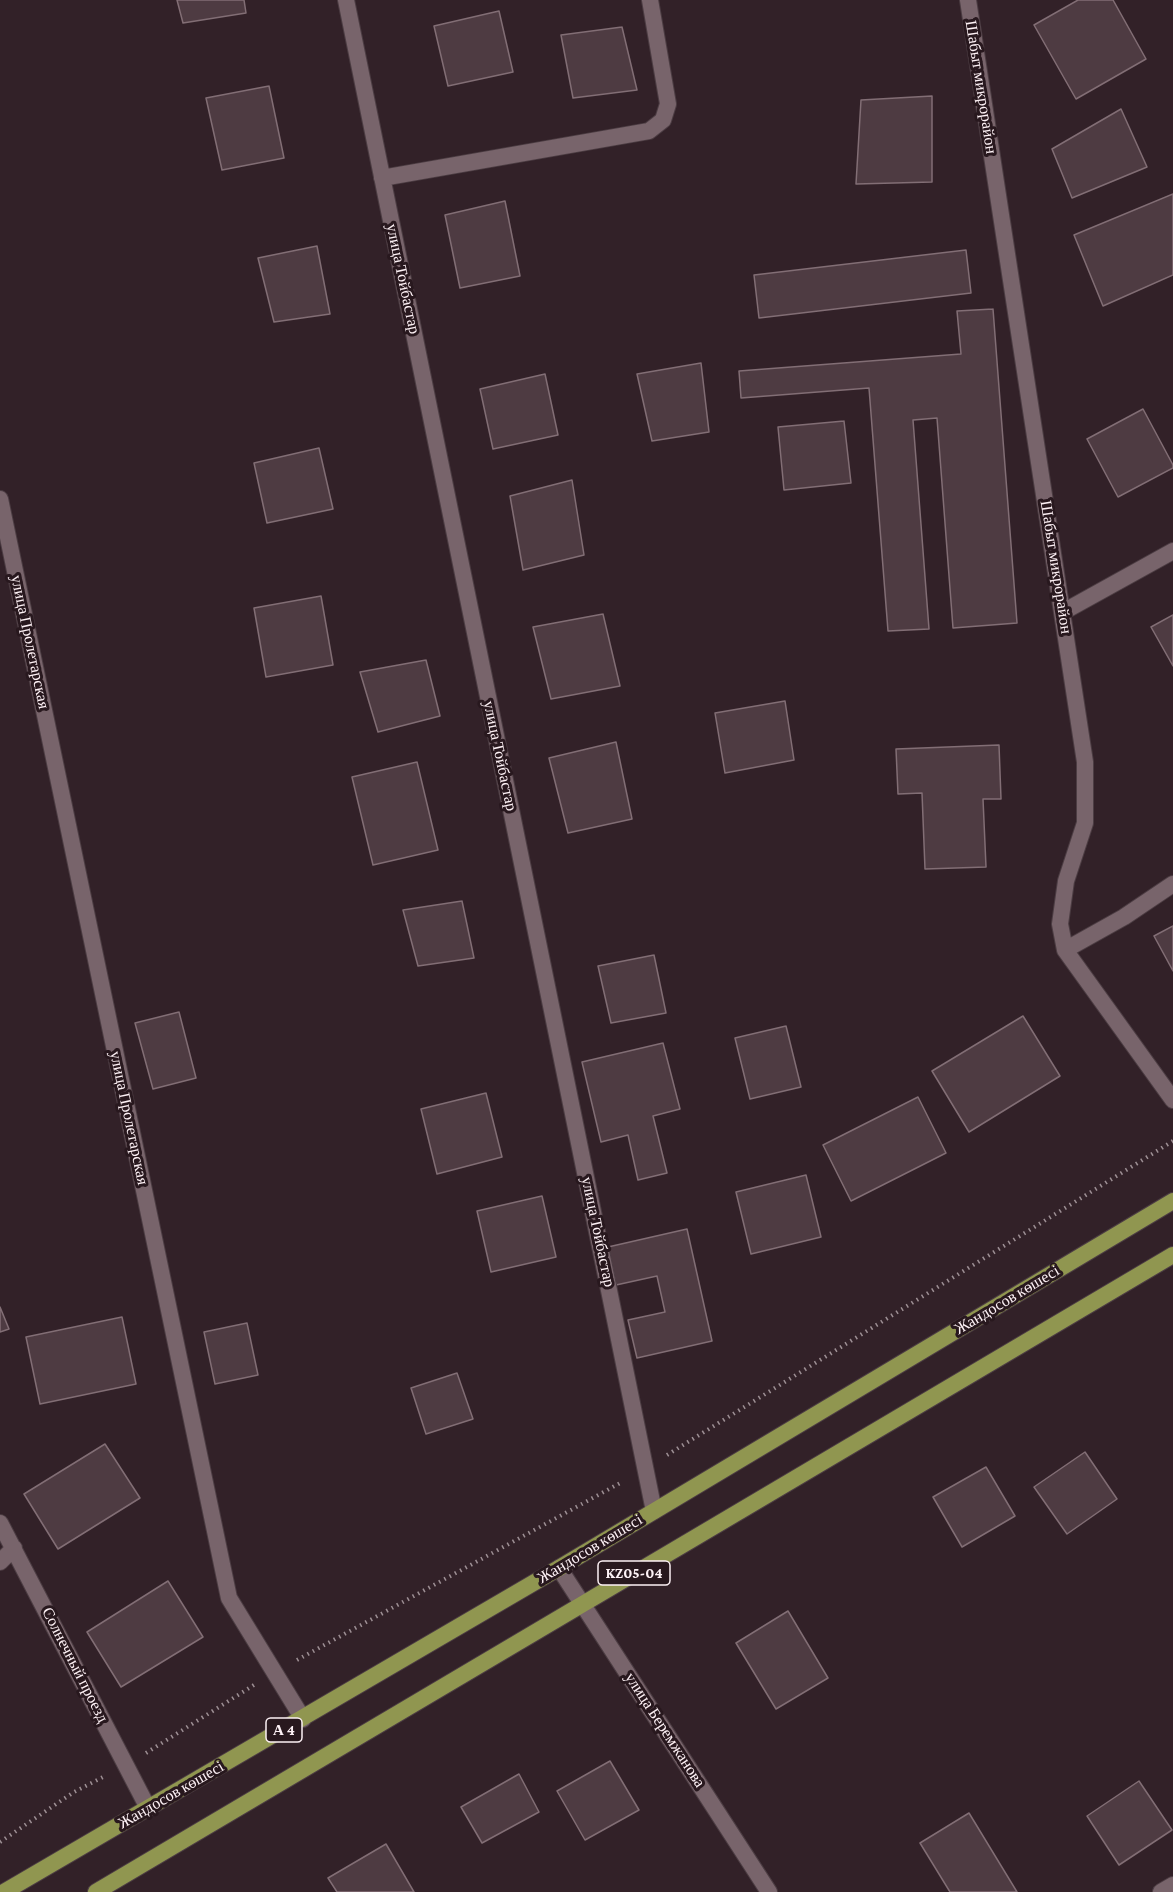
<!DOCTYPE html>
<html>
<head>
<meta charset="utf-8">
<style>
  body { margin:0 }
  canvas { display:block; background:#322128 }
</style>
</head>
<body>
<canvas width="1173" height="1892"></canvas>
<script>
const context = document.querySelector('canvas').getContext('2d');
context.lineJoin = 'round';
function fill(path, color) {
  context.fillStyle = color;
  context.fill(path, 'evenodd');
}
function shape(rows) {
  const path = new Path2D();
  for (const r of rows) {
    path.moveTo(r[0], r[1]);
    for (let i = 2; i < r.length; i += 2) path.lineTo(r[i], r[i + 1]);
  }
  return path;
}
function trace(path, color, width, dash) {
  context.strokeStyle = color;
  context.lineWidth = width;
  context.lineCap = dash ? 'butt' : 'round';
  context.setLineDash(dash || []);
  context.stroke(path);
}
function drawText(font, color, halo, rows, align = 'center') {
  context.font = font + ' "Crimson Pro",serif';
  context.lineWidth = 6;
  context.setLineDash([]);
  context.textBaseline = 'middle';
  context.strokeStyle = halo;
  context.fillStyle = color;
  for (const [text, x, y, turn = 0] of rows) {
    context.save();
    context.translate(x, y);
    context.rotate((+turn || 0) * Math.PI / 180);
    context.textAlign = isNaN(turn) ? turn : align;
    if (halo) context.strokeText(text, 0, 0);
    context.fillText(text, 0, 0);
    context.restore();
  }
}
const building = shape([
  [177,0,244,0,246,13,183,23,177,0],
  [1078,0,1113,0,1146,59,1076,99,1034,25,1078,0],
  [499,11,513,72,448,86,434,26,499,11],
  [622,27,637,90,573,98,561,35,622,27],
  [269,86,284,158,222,170,206,98,269,86],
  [932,96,932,182,856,184,861,100,932,96],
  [1121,109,1147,167,1072,198,1052,149,1121,109],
  [1173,194,1173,275,1103,306,1074,235,1173,194],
  [505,201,520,276,460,288,445,215,505,201],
  [317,246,330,314,274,322,258,258,317,246],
  [966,250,971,293,759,318,754,275,966,250],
  [993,309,1017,623,953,628,937,418,913,420,929,629,888,631,869,388,741,398,739,371,961,354,957,311,993,309],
  [701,363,709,432,652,441,637,374,701,363],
  [545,374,558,435,493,449,480,389,545,374],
  [1143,409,1173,465,1173,468,1118,497,1087,439,1143,409],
  [844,421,851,483,784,490,778,427,844,421],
  [319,448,333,509,267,523,254,463,319,448],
  [572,480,584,555,523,570,510,496,572,480],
  [321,596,333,665,266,677,254,608,321,596],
  [603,614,620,686,551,699,533,627,603,614],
  [1173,615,1173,666,1151,627,1173,615],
  [426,660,440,716,378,732,360,672,426,660],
  [785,701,794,760,725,773,715,713,785,701],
  [616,742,632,819,568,833,549,758,616,742],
  [999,745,1001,799,983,799,986,867,925,869,922,793,898,794,896,749,999,745],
  [417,762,438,850,373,865,352,777,417,762],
  [462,901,474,958,418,966,403,910,462,901],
  [1173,926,1173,971,1154,936,1173,926],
  [654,955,666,1013,611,1023,598,966,654,955],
  [179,1012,196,1078,153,1089,135,1023,179,1012],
  [1023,1016,1060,1076,969,1132,932,1071,1023,1016],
  [786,1026,801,1087,750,1099,735,1038,786,1026],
  [663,1043,680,1109,653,1116,667,1173,638,1180,628,1135,601,1142,582,1062,663,1043],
  [486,1093,502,1157,437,1174,421,1109,486,1093],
  [918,1097,946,1153,851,1201,823,1145,918,1097],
  [806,1175,821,1237,751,1254,736,1192,806,1175],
  [542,1196,556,1257,491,1272,477,1211,542,1196],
  [687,1229,712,1341,637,1358,628,1320,665,1312,657,1276,616,1285,608,1247,687,1229],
  [0,1307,9,1329,0,1332,0,1307],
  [122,1317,136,1384,40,1404,26,1337,122,1317],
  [247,1323,258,1375,215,1384,204,1332,247,1323],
  [457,1373,473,1419,426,1434,411,1388,457,1373],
  [105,1444,140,1498,58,1549,24,1494,105,1444],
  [1085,1452,1117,1499,1067,1534,1034,1487,1085,1452],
  [986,1467,1015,1516,962,1547,933,1497,986,1467],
  [168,1581,203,1637,121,1687,87,1632,168,1581],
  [788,1611,828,1678,776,1709,736,1643,788,1611],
  [610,1761,639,1810,585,1840,557,1791,610,1761],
  [519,1774,539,1812,482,1843,461,1807,519,1774],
  [1139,1781,1172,1830,1119,1865,1087,1816,1139,1781],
  [969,1813,1017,1892,950,1892,920,1843,969,1813],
  [386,1844,414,1892,337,1892,328,1878,386,1844]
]);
fill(building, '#4e3b42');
trace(building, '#826e75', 1.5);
const minor = shape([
  [346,0,654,1511],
  [968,0,1085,762,1085,823,1066,881,1060,924,1065,950,1173,1100],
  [382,178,649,131,663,120,668,104,650,0],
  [0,499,229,1598,303,1719],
  [1063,612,1173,551],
  [1065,950,1124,917,1173,884],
  [0,1523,148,1808],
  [0,1562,14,1548],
  [559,1568,769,1892],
  [1161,1892,1173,1885]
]);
const primary = shape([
  [4,1892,559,1568,1173,1201],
  [96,1892,1173,1255]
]);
trace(minor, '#4c3d43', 18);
trace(primary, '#4c3d43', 18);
trace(shape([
  [667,1455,1173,1141],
  [297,1660,622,1482],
  [146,1753,254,1685],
  [0,1842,74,1792,103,1777]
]), '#9d8f94', 4, [1.5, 4.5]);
trace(minor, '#78646b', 16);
trace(primary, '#909650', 16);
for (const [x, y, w] of [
  [634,1573,72],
  [284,1730,36]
]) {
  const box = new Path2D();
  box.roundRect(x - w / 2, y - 12, w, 24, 4.5);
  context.fillStyle = '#28181e';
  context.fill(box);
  trace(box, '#fdf1f5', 1.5);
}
drawText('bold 15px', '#fdf1f5', null, [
  ["KZ05-04",634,1573],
  ["А 4",284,1730]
]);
drawText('16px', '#fdf1f5', '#28181e', [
  ["Шабыт микрорайон",981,87,81],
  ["улица Тойбастар",403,279,78],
  ["Шабыт микрорайон",1056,567,81],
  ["улица Пролетарская",30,642,78],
  ["улица Тойбастар",500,756,78],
  ["улица Пролетарская",129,1118,78],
  ["улица Тойбастар",598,1232,78],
  ["Жандосов көшесі",1007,1300,-31],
  ["Жандосов көшесі",590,1549,-31],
  ["Солнечный проезд",75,1665,63],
  ["улица Беремжанова",665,1730,57],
  ["Жандосов көшесі",171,1795,-30]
]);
</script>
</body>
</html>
